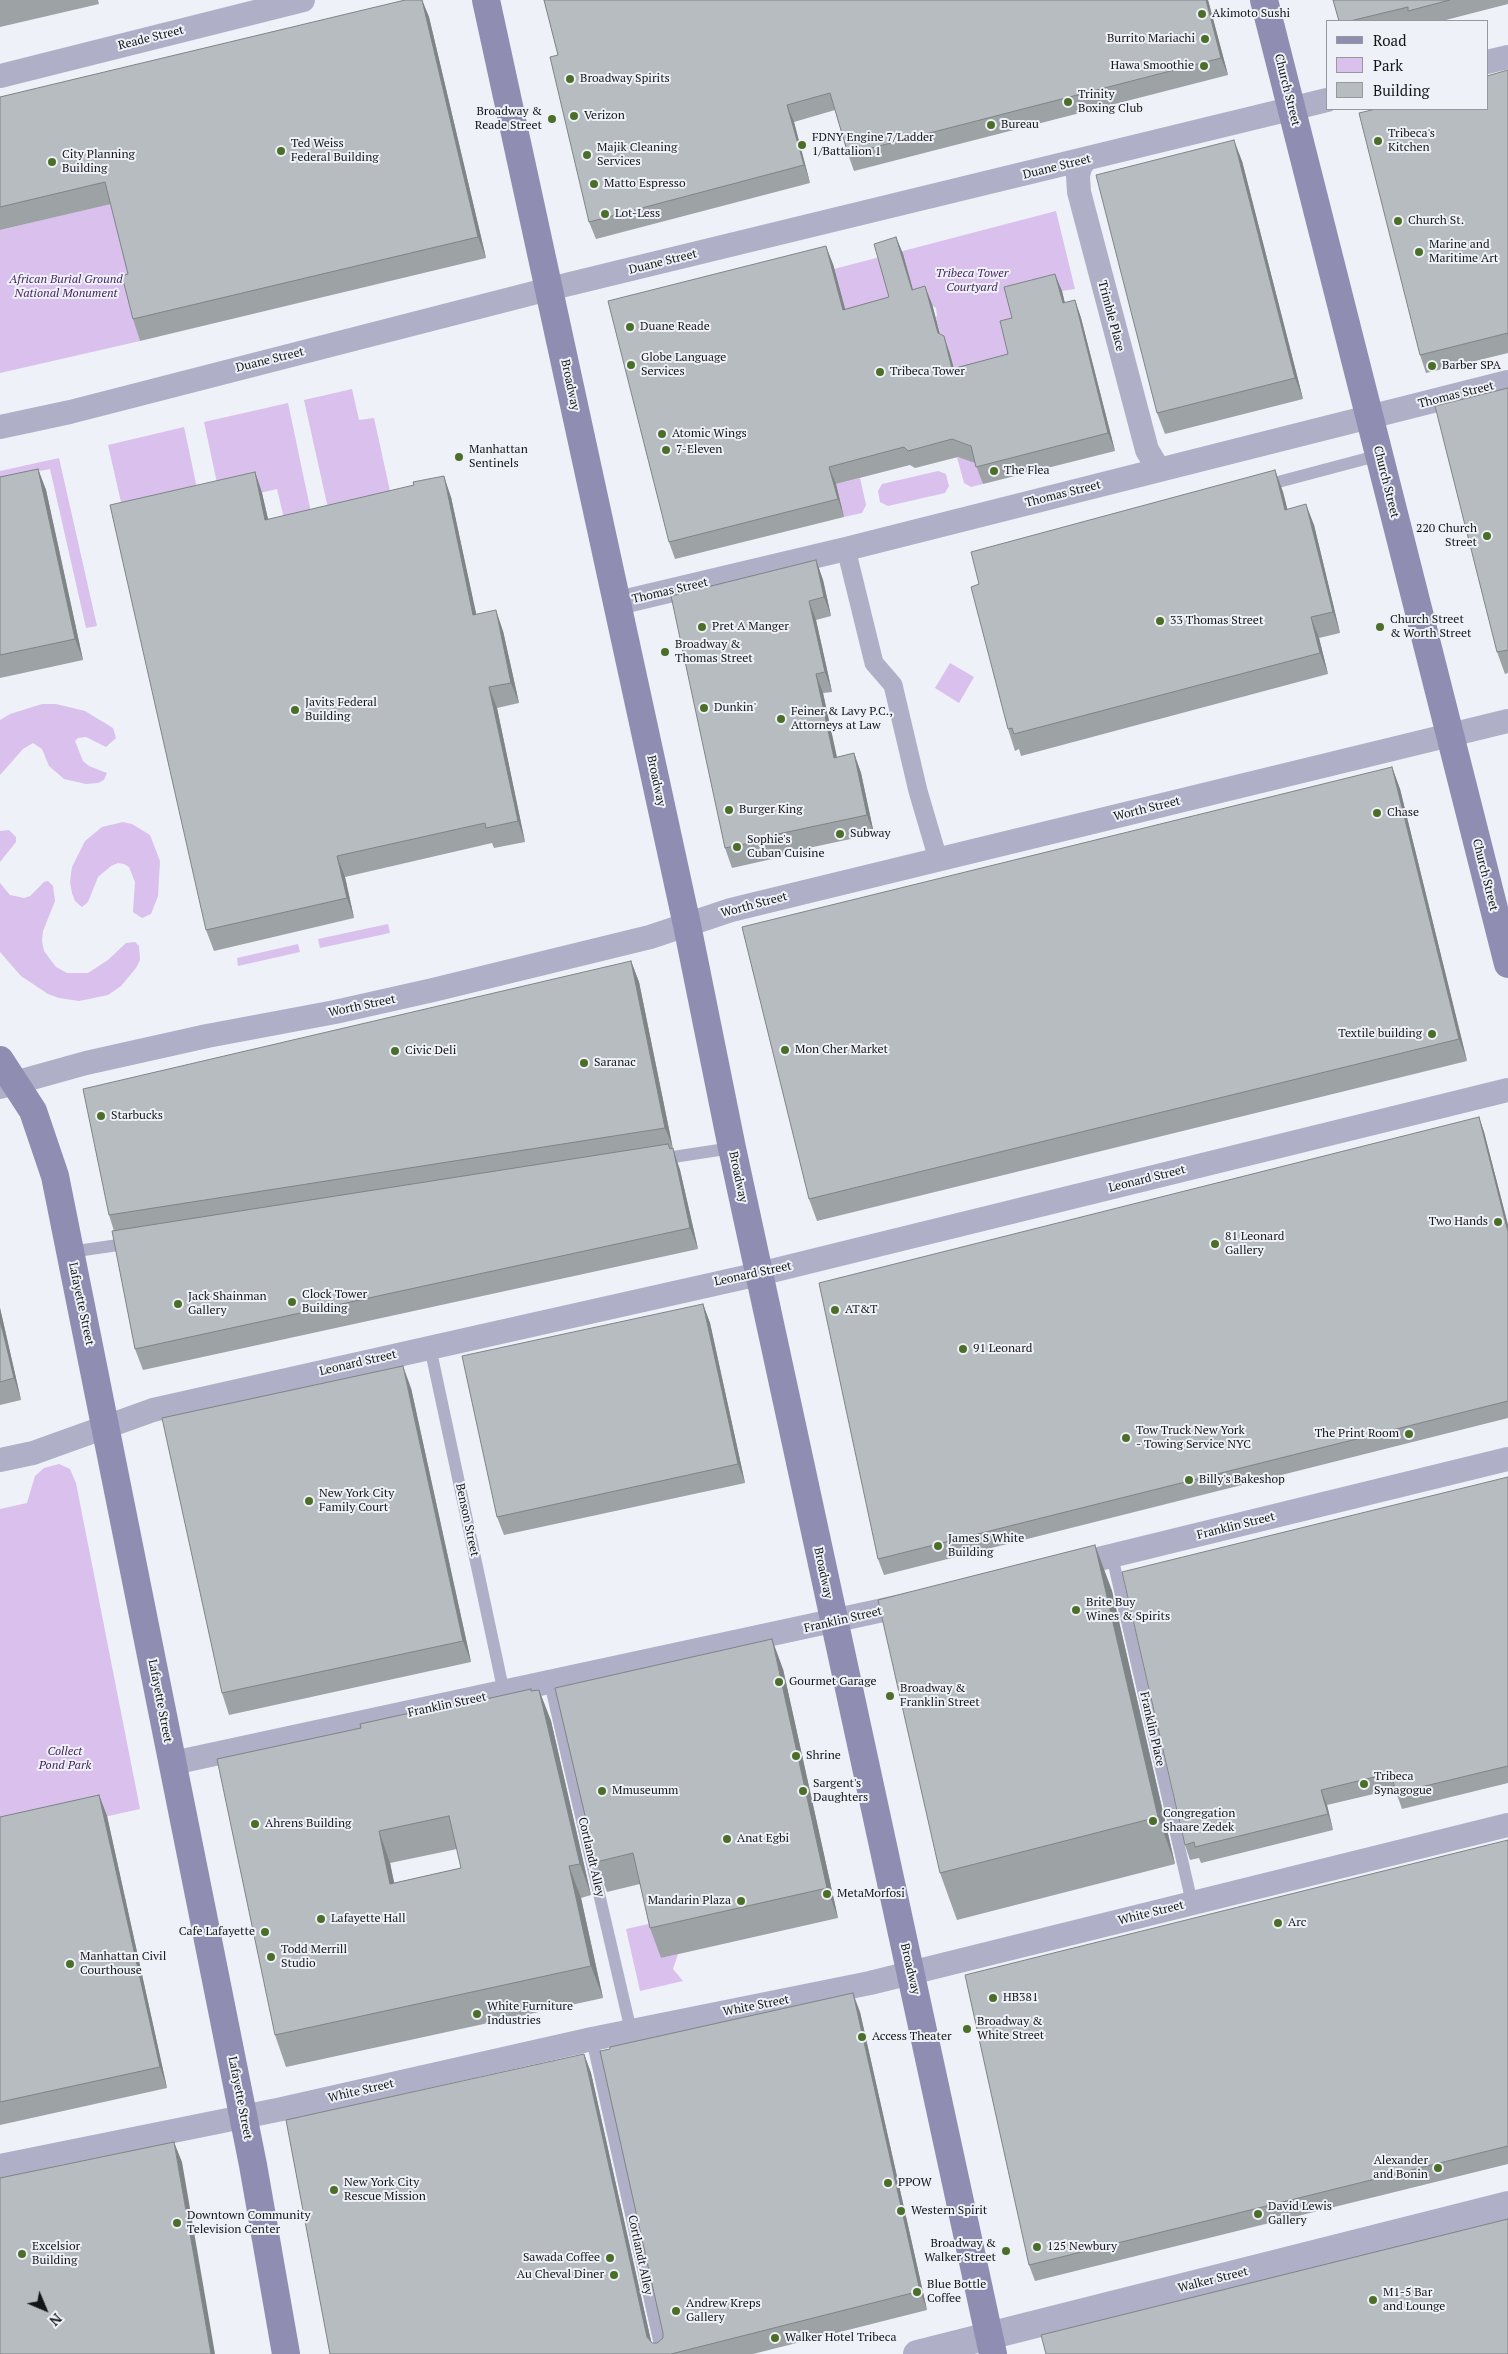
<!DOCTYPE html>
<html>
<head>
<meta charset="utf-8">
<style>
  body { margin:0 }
  #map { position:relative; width:1508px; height:2354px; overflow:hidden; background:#eef1f7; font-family:"PT Serif",serif }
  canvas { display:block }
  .legend { position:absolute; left:1326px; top:20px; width:162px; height:90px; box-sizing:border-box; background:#eef1f7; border:1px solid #97999d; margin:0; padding:6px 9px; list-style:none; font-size:15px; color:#141517 }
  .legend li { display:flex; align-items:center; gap:10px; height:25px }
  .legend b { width:25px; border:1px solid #97999d }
  .north { position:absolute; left:20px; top:2284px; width:50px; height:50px; -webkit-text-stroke:4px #eef1f7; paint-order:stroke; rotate:135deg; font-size:14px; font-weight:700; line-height:20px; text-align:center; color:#141517 }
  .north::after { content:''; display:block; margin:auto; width:18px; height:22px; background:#141517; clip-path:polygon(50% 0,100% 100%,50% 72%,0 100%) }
</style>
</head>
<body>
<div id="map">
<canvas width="1508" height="2354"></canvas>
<ul class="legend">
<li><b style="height:6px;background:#8f8eb2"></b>Road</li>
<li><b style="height:14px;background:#dac0ed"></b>Park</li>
<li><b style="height:14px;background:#b6bcc0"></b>Building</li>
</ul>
<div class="north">N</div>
</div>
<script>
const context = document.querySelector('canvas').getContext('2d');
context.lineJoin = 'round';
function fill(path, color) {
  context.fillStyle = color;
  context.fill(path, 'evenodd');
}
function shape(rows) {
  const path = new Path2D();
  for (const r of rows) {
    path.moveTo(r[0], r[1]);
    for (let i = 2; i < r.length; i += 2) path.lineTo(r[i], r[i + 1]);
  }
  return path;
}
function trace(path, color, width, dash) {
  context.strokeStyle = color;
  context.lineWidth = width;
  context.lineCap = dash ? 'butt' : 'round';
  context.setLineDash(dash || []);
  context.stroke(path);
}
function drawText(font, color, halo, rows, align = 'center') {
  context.font = font + ' "PT Serif",serif';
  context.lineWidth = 4;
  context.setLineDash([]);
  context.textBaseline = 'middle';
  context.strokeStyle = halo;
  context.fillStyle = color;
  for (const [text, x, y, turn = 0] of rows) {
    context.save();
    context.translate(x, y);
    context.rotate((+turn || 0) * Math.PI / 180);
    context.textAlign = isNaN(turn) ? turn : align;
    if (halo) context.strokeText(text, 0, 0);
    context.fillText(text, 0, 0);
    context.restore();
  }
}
fill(shape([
  [113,203,135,295,130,297,140,341,0,373,0,230],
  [1056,211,1075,289,1062,291,1019,336,1015,372,959,386,950,354,945,351,936,318,937,315,936,308,930,304,850,328,834,269],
  [352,389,359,420,374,418,392,500,329,513,304,400],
  [288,403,312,517,285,523,277,489,221,502,204,422],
  [184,427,201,507,126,524,108,445],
  [974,449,983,484,971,487,964,483,957,457,963,458],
  [59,458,97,626,86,628,50,469,0,479,0,471],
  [938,471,946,474,949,486,945,493,888,506,880,502,878,491,882,484],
  [860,478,866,505,862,513,844,517,836,484],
  [950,663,974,677,959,703,935,688],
  [42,704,56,704,85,711,113,728,116,738,106,747,86,737,78,738,75,741,83,761,89,766,107,773,104,780,98,783,86,784,64,779,49,766,42,749,33,743,23,749,0,775,0,720,10,714],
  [123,822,132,824,150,835,160,861,158,896,151,914,142,918,133,912,135,882,129,867,124,864,118,863,111,866,98,877,88,902,82,907,75,901,72,893,70,882,72,867,85,841,102,827],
  [9,830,16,837,16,842,0,862,0,831],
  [48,881,53,886,55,901,43,931,42,941,44,951,56,967,67,973,88,973,108,960,126,943,135,942,139,946,140,960,136,968,121,986,108,995,79,1001,59,998,48,994,21,976,0,952,0,883,10,895,24,898,30,896,44,882],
  [388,924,390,933,320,948,318,939],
  [298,944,300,952,238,966,237,958],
  [59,1464,70,1469,76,1483,140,1809,0,1840,0,1509,27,1503,35,1476,44,1468],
  [653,1923,661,1958,678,1954,673,1969,683,1981,640,1991,626,1929]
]), '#dac0ed');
trace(shape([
  [1263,486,1380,455],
  [660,1159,732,1148],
  [70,1252,132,1243],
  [430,1347,504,1693],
  [1112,1556,1192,1903],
  [550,1683,631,2031],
  [592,2039,662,2354]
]), '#afafc8', 12);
trace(shape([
  [846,549,874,663,893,685,918,791,938,859]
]), '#afafc8', 19);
trace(shape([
  [1487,62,1508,57],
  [0,76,303,0],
  [1085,160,1080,167,1078,176,1079,192,1147,450,1159,470],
  [0,427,70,412,549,289,1327,100],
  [618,603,846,549,1508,382],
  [0,1087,86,1063,207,1036,335,1012,433,990,650,937,731,910,1508,721],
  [0,1460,33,1453,153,1410,759,1274,1508,1090],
  [1070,1566,1508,1459],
  [173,1763,911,1604],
  [0,2166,282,2109,592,2039,870,1983,1508,1825]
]), '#afafc8', 24);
trace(shape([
  [917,2354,1508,2205]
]), '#afafc8', 28);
trace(shape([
  [486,0,687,925,732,1148,993,2354],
  [1264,0,1508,964],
  [0,1060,33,1111,55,1176,253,2165,286,2354]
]), '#8f8eb2', 28);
fill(shape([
  [0,0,98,0,99,4,0,27],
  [422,0,429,17,486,258,140,341,133,319,128,274,111,204,0,230,0,97],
  [544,0,1208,0,1228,75,854,171,848,154,835,110,794,122,810,183,596,239,589,222,558,55],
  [1333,0,1508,0,1508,4,1442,21,1339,21],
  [1508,70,1508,353,1426,373,1420,355,1487,109],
  [1242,161,1303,399,1165,434,1157,413],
  [896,237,903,254,913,290,932,304,940,334,950,354,954,368,1008,354,1012,318,1062,291,1065,303,1075,300,1081,318,1115,451,983,484,975,463,958,457,915,468,910,465,836,484,844,517,675,559,669,542,833,264,845,309,889,297],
  [1508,388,1508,673,1505,674,1497,652],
  [38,469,46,490,83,660,0,678,0,477],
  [1275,470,1283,492,1287,509,1314,525,1340,633,1319,638,1328,674,1021,756,1019,749,1015,751,1008,729,979,584],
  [255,472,262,493,268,519,451,497,476,615,503,631,519,703,497,708,525,842,494,848,492,843,345,877,354,918,214,951,206,930],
  [816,560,823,580,831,616,816,620,832,692,823,693,837,757,854,753,861,773,874,834,771,856,772,859,732,868,725,848],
  [1392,767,1400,789,1467,1061,817,1221,809,1199],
  [631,961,639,982,673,1149,680,1170,698,1249,143,1370,135,1349,114,1231,109,1215],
  [1479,1117,1484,1132,1508,1225,1508,1418,884,1575,878,1559],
  [703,1304,710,1323,745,1483,504,1535,497,1517],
  [0,1308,21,1400,0,1405],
  [411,1388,471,1662,229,1715,222,1693],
  [1508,1477,1508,1783,1402,1809,1395,1789,1327,1805,1333,1830,1201,1863,1199,1858,1190,1860,1185,1845],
  [1095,1545,1112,1591,1175,1864,957,1920,940,1873],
  [783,1669,838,1918,661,1958,650,1928,640,1884,607,1892,596,1862],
  [539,1690,551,1721,591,1895,581,1898,603,1998,286,2067,275,2035,361,1728,428,1709,429,1712],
  [457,1849,461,1868,394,1883,390,1863],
  [99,1795,107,1816,167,2088,0,2125,0,1817],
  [1508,1840,1508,2164,1035,2281,1029,2265],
  [860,2012,927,2310,753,2354,330,2354,584,2054,591,2073,651,2341,652,2343,657,2343,663,2338,663,2333]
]), '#9da2a5');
fill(shape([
  [422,0,429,17,486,258,478,237],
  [1206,0,1208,0,1228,75,1221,58],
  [787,105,794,122,810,183,804,165],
  [1234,140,1242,161,1303,399,1295,378],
  [896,237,903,254,918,308,912,290],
  [826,246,833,264,850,327,843,310],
  [1055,274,1062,291,1069,321,1063,303],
  [925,286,932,304,944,350,938,333],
  [1075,300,1081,318,1115,451,1108,433],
  [944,336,950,354,958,386,952,369],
  [829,467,836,484,844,517,838,499],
  [38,469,46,490,83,660,75,639],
  [1275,470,1283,492,1293,531,1285,510],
  [255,472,262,493,273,541,265,520],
  [444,476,451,497,481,636,473,615],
  [1306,504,1314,525,1340,633,1333,612],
  [816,560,823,580,831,616,824,597],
  [809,601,816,620,832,692,825,672],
  [496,610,503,631,519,703,511,683],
  [1311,617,1319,638,1328,674,1320,653],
  [816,674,823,693,841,777,834,758],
  [489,687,497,708,525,842,518,821],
  [854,753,861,773,874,834,867,815],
  [1392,767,1400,789,1467,1061,1459,1039],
  [337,856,345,877,354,918,347,898],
  [631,961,639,982,673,1149,680,1170,698,1249,690,1228,673,1148,665,1128],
  [1479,1117,1484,1132,1508,1225,1508,1232],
  [703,1304,710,1323,745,1483,738,1464],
  [0,1308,21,1400,14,1378,0,1320],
  [403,1366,411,1388,471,1662,463,1641],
  [1095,1545,1112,1591,1175,1864,1158,1817],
  [772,1639,783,1669,838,1918,827,1888],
  [539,1690,551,1721,591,1895,580,1864],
  [1321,1790,1327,1805,1333,1830,1328,1814],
  [99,1795,107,1816,167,2088,160,2067],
  [379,1831,390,1863,401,1915,390,1884],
  [569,1866,581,1898,603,1998,591,1966],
  [853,1993,860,2012,927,2310,920,2291],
  [584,2054,591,2073,654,2354,647,2337],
  [174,2142,182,2162,215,2354,211,2354]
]), '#7f8486');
const building = shape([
  [405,0,422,0,478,237,133,319,122,276,128,274,105,182,0,207,0,97,405,0],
  [544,0,1206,0,1221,58,848,154,830,93,787,105,804,165,589,222,550,57,558,55,544,0],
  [1333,0,1450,0,1408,11,1408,7,1350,21,1339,21,1333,0],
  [1508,70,1508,333,1420,355,1359,113,1376,109,1487,109,1487,76,1508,70],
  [1234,140,1295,378,1157,413,1096,175,1234,140],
  [896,237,912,290,925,286,938,333,944,336,952,369,1008,354,1000,321,1012,318,1004,287,1055,274,1063,303,1075,300,1108,433,976,467,971,446,952,439,908,451,904,447,829,467,838,499,669,542,608,301,826,246,843,310,889,297,874,244,896,237],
  [1508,388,1508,650,1497,652,1435,406,1508,388],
  [38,469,75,639,0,655,0,477,38,469],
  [1275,470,1285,510,1306,504,1333,612,1311,617,1320,653,1014,734,1012,728,1008,729,971,587,979,584,971,552,1275,470],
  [255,472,265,520,414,485,413,482,444,476,473,615,496,610,511,683,489,687,518,821,486,828,485,823,337,856,347,898,206,930,110,505,255,472],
  [816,560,824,597,809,601,825,672,816,674,834,758,854,753,867,815,764,837,765,840,725,848,671,596,816,560],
  [1392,767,1459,1039,809,1199,742,927,1392,767],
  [631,961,665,1128,109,1215,83,1089,631,961],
  [1479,1117,1508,1232,1508,1401,878,1559,819,1283,1479,1117],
  [668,1144,670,1149,673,1148,690,1228,135,1349,112,1231,668,1144],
  [703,1304,738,1464,497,1517,462,1356,703,1304],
  [0,1320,14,1378,0,1382,0,1320],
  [403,1366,463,1641,222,1693,162,1418,403,1366],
  [1508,1477,1508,1766,1396,1793,1391,1773,1321,1790,1328,1814,1195,1847,1194,1842,1185,1845,1122,1572,1508,1477],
  [1095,1545,1158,1817,940,1873,878,1600,1095,1545],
  [772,1639,827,1888,650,1928,633,1853,596,1862,555,1688,772,1639],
  [531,1689,531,1691,539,1690,580,1864,569,1866,591,1966,275,2035,217,1759,361,1728,360,1724,428,1709,428,1712,531,1689],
  [449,1816,461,1868,390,1884,379,1831,449,1816],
  [99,1795,160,2067,0,2102,0,1817,99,1795],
  [1508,1840,1508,2146,1029,2265,965,1975,1508,1840],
  [853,1993,920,2291,671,2354,330,2354,286,2120,584,2054,647,2337,652,2343,657,2343,663,2338,663,2333,600,2051,610,2049,610,2047,853,1993],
  [174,2142,211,2354,0,2354,0,2178,174,2142],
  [1508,2219,1508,2354,1046,2354,1041,2335,1508,2219]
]);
fill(building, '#b6bcc0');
trace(building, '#7f8486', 1);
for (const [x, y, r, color] of [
  [1202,14,5,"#4b6f28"],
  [1205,39,5,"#4b6f28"],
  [1204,66,5,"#4b6f28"],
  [570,79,5,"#4b6f28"],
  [1068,102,5,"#4b6f28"],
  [574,116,5,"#4b6f28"],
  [552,119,5,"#4b6f28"],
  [991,125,5,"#4b6f28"],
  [1378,141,5,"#4b6f28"],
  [802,145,5,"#4b6f28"],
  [281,151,5,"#4b6f28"],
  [587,155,5,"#4b6f28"],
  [52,162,5,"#4b6f28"],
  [594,184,5,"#4b6f28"],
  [605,214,5,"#4b6f28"],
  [1398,221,5,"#4b6f28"],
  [1419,252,5,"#4b6f28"],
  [630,327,5,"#4b6f28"],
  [631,365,5,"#4b6f28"],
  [1432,366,5,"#4b6f28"],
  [880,372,5,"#4b6f28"],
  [662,434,5,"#4b6f28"],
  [666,450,5,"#4b6f28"],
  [459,457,5,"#4b6f28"],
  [994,471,5,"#4b6f28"],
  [1487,536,5,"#4b6f28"],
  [1160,621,5,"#4b6f28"],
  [702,627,5,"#4b6f28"],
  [1380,627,5,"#4b6f28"],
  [665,652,5,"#4b6f28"],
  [704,708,5,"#4b6f28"],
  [295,710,5,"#4b6f28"],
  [781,719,5,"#4b6f28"],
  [729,810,5,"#4b6f28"],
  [1377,813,5,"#4b6f28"],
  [840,834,5,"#4b6f28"],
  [737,847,5,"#4b6f28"],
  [1432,1034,5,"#4b6f28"],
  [785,1050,5,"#4b6f28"],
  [395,1051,5,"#4b6f28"],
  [584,1063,5,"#4b6f28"],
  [101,1116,5,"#4b6f28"],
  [1498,1222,5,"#4b6f28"],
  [1215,1244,5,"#4b6f28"],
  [292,1302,5,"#4b6f28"],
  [178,1304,5,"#4b6f28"],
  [835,1310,5,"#4b6f28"],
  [963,1349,5,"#4b6f28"],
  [1409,1434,5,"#4b6f28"],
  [1126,1438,5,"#4b6f28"],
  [1189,1480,5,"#4b6f28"],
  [309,1501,5,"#4b6f28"],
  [938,1546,5,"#4b6f28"],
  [1076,1610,5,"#4b6f28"],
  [779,1682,5,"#4b6f28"],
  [890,1696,5,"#4b6f28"],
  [796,1756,5,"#4b6f28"],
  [1364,1784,5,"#4b6f28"],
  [602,1791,5,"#4b6f28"],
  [803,1791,5,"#4b6f28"],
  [1153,1821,5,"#4b6f28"],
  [255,1824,5,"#4b6f28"],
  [727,1839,5,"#4b6f28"],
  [827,1894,5,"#4b6f28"],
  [741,1901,5,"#4b6f28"],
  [321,1919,5,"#4b6f28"],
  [1278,1923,5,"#4b6f28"],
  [265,1932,5,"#4b6f28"],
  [271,1957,5,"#4b6f28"],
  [70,1964,5,"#4b6f28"],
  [993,1998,5,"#4b6f28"],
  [477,2014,5,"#4b6f28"],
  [967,2029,5,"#4b6f28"],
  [862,2037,5,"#4b6f28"],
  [1438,2168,5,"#4b6f28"],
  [888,2183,5,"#4b6f28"],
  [334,2190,5,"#4b6f28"],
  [901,2211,5,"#4b6f28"],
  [1258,2214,5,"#4b6f28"],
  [177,2223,5,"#4b6f28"],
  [1037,2247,5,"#4b6f28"],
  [1006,2251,5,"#4b6f28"],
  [22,2254,5,"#4b6f28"],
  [610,2258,5,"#4b6f28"],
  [614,2275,5,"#4b6f28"],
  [917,2292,5,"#4b6f28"],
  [1373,2300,5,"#4b6f28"],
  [676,2311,5,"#4b6f28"],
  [775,2338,5,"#4b6f28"]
]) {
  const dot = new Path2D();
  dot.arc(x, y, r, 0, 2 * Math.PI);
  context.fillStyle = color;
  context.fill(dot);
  trace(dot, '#eef1f7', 2);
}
drawText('12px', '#141517', '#eef1f7', [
  ["Akimoto Sushi",1212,14],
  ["Burrito Mariachi",1195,39,"right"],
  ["Hawa Smoothie",1194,66,"right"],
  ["Broadway Spirits",580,79],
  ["Trinity",1078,95],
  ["Boxing Club",1078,109],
  ["Broadway &",542,112,"right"],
  ["Reade Street",542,126,"right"],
  ["Verizon",584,116],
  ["Bureau",1001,125],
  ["Tribeca's",1388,134],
  ["Kitchen",1388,148],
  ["FDNY Engine 7/Ladder",812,138],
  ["1/Battalion 1",812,152],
  ["Ted Weiss",291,144],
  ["Federal Building",291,158],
  ["Majik Cleaning",597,148],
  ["Services",597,162],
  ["City Planning",62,155],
  ["Building",62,169],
  ["Matto Espresso",604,184],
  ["Lot-Less",615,214],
  ["Church St.",1408,221],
  ["Marine and",1429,245],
  ["Maritime Art",1429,259],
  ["Duane Reade",640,327],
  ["Globe Language",641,358],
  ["Services",641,372],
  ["Barber SPA",1442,366],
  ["Tribeca Tower",890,372],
  ["Atomic Wings",672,434],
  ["Manhattan",469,450],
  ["Sentinels",469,464],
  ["7-Eleven",676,450],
  ["The Flea",1004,471],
  ["220 Church",1477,529,"right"],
  ["Street",1477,543,"right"],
  ["Church Street",1390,620],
  ["& Worth Street",1390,634],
  ["33 Thomas Street",1170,621],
  ["Pret A Manger",712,627],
  ["Broadway &",675,645],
  ["Thomas Street",675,659],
  ["Javits Federal",305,703],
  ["Building",305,717],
  ["Dunkin'",714,708],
  ["Feiner & Lavy P.C.,",791,712],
  ["Attorneys at Law",791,726],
  ["Burger King",739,810],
  ["Chase",1387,813],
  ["Subway",850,834],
  ["Sophie's",747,840],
  ["Cuban Cuisine",747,854],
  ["Textile building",1422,1034,"right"],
  ["Mon Cher Market",795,1050],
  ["Civic Deli",405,1051],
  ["Saranac",594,1063],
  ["Starbucks",111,1116],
  ["Two Hands",1488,1222,"right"],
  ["81 Leonard",1225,1237],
  ["Gallery",1225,1251],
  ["Clock Tower",302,1295],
  ["Building",302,1309],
  ["Jack Shainman",188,1297],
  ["Gallery",188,1311],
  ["AT&T",845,1310],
  ["91 Leonard",973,1349],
  ["Tow Truck New York",1136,1431],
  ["- Towing Service NYC",1136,1445],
  ["The Print Room",1399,1434,"right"],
  ["Billy's Bakeshop",1199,1480],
  ["New York City",319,1494],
  ["Family Court",319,1508],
  ["James S White",948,1539],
  ["Building",948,1553],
  ["Brite Buy",1086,1603],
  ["Wines & Spirits",1086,1617],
  ["Gourmet Garage",789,1682],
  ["Broadway &",900,1689],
  ["Franklin Street",900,1703],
  ["Shrine",806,1756],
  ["Tribeca",1374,1777],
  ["Synagogue",1374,1791],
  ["Sargent's",813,1784],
  ["Daughters",813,1798],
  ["Mmuseumm",612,1791],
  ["Congregation",1163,1814],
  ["Shaare Zedek",1163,1828],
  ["Ahrens Building",265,1824],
  ["Anat Egbi",737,1839],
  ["MetaMorfosi",837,1894],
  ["Mandarin Plaza",731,1901,"right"],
  ["Lafayette Hall",331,1919],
  ["Arc",1288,1923],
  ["Cafe Lafayette",255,1932,"right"],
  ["Todd Merrill",281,1950],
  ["Studio",281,1964],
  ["Manhattan Civil",80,1957],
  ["Courthouse",80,1971],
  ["HB381",1003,1998],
  ["White Furniture",487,2007],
  ["Industries",487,2021],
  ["Broadway &",977,2022],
  ["White Street",977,2036],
  ["Access Theater",872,2037],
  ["Alexander",1428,2161,"right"],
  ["and Bonin",1428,2175,"right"],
  ["New York City",344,2183],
  ["Rescue Mission",344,2197],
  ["PPOW",898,2183],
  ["David Lewis",1268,2207],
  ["Gallery",1268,2221],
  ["Western Spirit",911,2211],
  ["Downtown Community",187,2216],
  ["Television Center",187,2230],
  ["Broadway &",996,2244,"right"],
  ["Walker Street",996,2258,"right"],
  ["Excelsior",32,2247],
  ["Building",32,2261],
  ["125 Newbury",1047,2247],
  ["Sawada Coffee",600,2258,"right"],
  ["Au Cheval Diner",604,2275,"right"],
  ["Blue Bottle",927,2285],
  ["Coffee",927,2299],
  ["M1-5 Bar",1383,2293],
  ["and Lounge",1383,2307],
  ["Andrew Kreps",686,2304],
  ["Gallery",686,2318],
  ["Walker Hotel Tribeca",785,2338]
], 'left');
drawText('12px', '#141517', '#eef1f7', [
  ["Reade Street",151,38,-14],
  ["Church Street",1287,90,76],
  ["Duane Street",1057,167,-14],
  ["Duane Street",663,262,-14],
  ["Trimble Place",1111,316,75],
  ["Duane Street",270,360,-14],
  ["Broadway",570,385,78],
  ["Thomas Street",1456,395,-14],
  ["Church Street",1386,482,76],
  ["Thomas Street",1063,494,-14],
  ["Thomas Street",670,591,-13],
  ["Broadway",656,781,78],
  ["Worth Street",1147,809,-14],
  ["Church Street",1485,875,76],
  ["Worth Street",754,905,-15],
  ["Worth Street",362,1006,-12],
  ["Broadway",738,1177,78],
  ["Leonard Street",1147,1179,-14],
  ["Leonard Street",753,1274,-12],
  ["Lafayette Street",81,1304,78],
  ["Leonard Street",358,1363,-13],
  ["Benson Street",467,1520,78],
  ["Franklin Street",1236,1526,-14],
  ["Broadway",823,1573,78],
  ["Franklin Street",843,1620,-13],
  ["Lafayette Street",160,1701,79],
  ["Franklin Street",447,1705,-12],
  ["Franklin Place",1152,1729,77],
  ["Cortlandt Alley",591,1857,77],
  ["White Street",1151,1913,-14],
  ["Broadway",910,1969,77],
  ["White Street",756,2006,-11],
  ["White Street",361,2091,-13],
  ["Lafayette Street",240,2098,79],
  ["Cortlandt Alley",640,2255,78],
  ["Walker Street",1213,2280,-14]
]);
drawText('italic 12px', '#492461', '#eef1f7', [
  ["Tribeca Tower",972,274],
  ["Courtyard",972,288],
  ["African Burial Ground",66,280],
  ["National Monument",66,294],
  ["Collect",65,1752],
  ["Pond Park",65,1766]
]);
</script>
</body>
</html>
